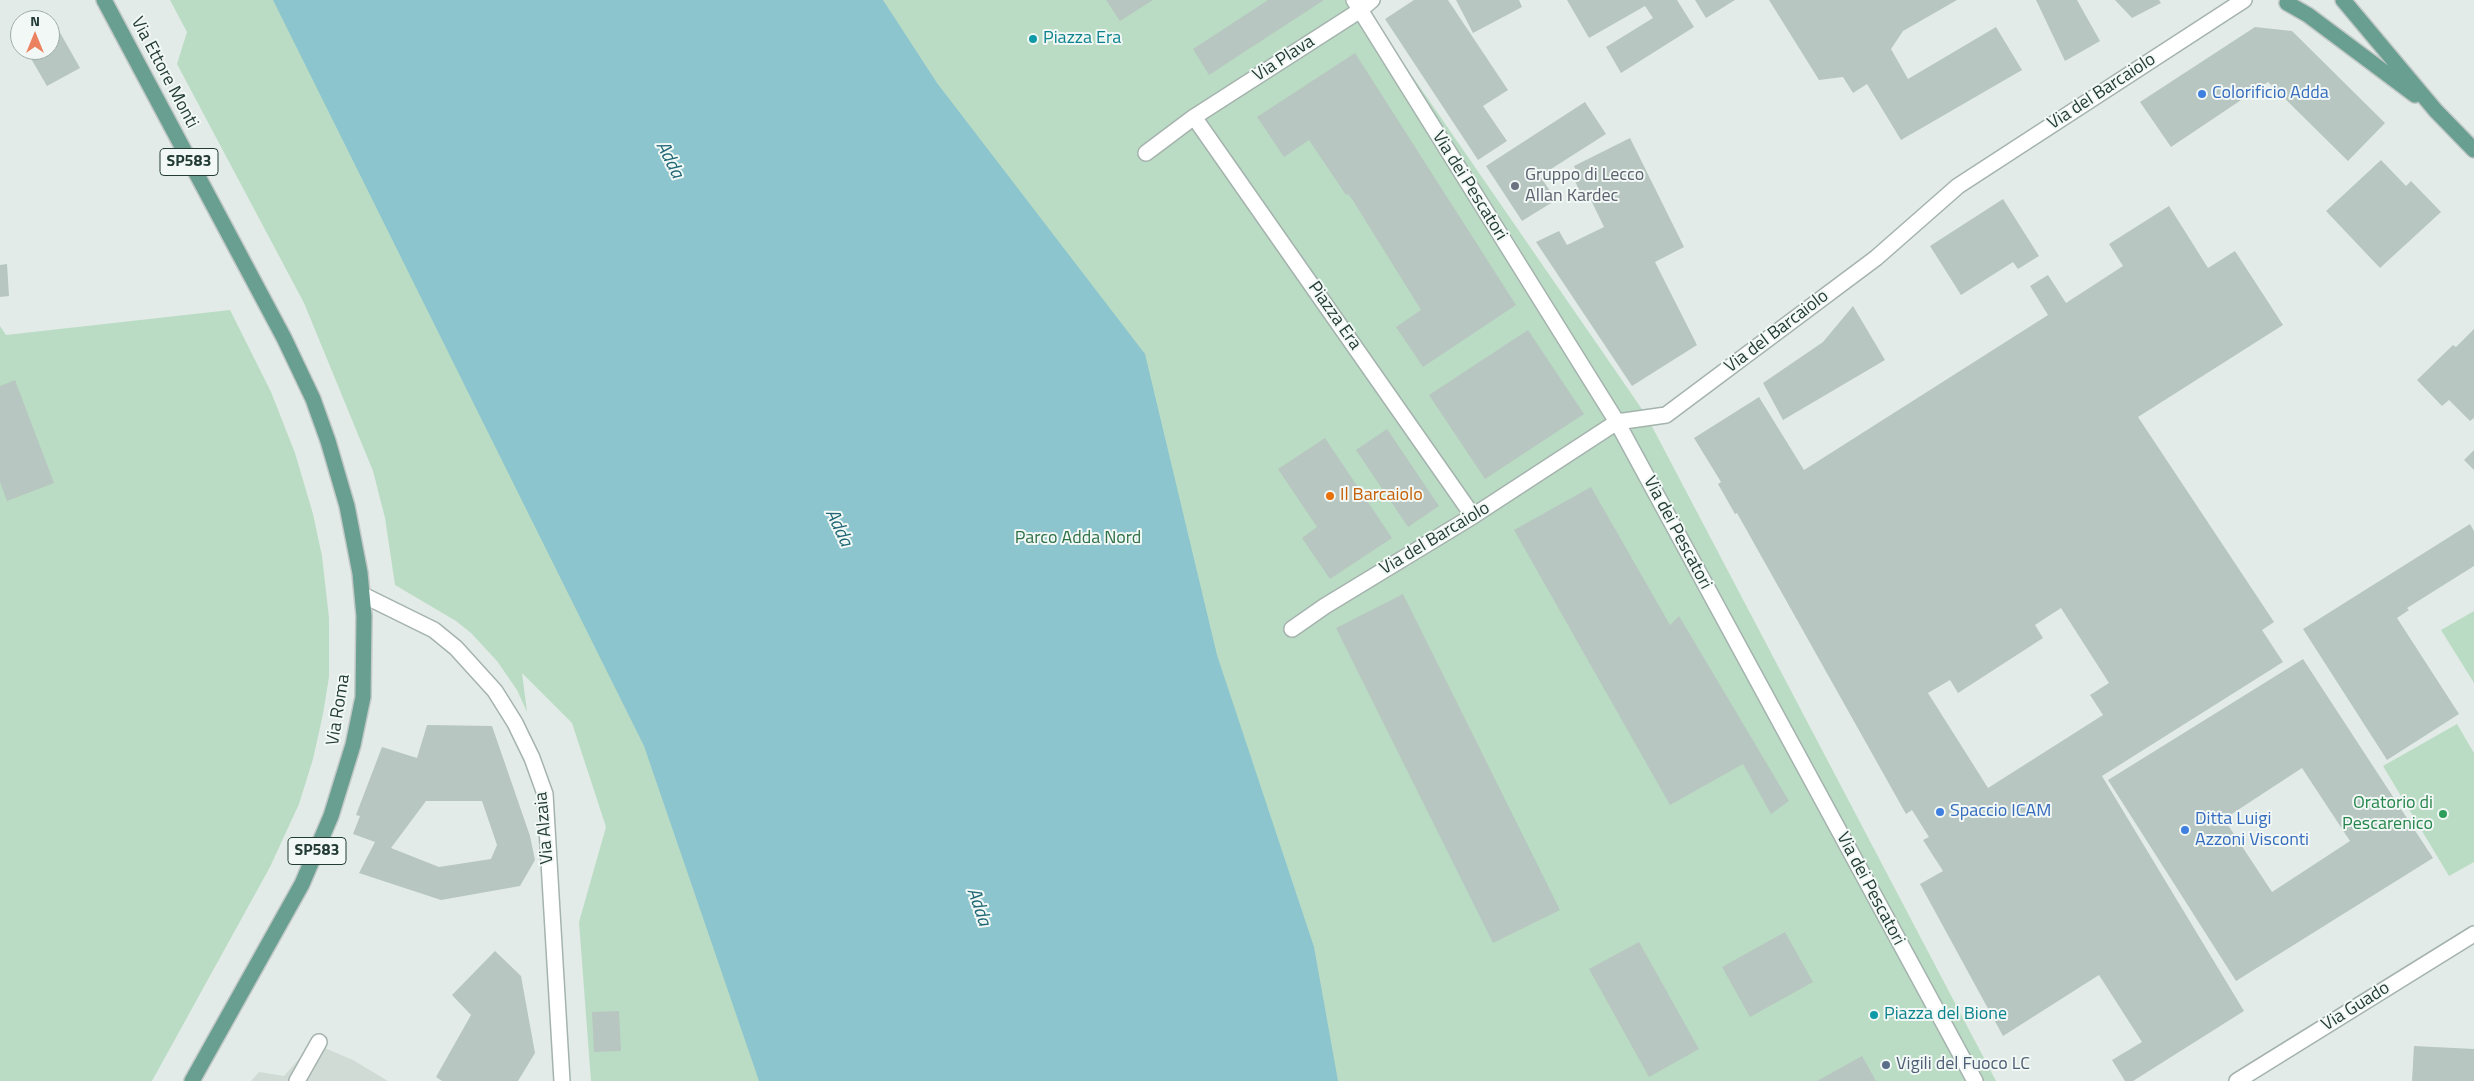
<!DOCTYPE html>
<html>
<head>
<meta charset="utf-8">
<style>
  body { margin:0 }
  #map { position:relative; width:2474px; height:1081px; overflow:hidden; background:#e2ebe7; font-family:"Titillium Web",sans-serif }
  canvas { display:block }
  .north { position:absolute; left:10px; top:10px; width:50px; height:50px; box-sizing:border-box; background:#f2f8f5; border:1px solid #9fada8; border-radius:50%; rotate:0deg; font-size:14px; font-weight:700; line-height:20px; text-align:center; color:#233c35 }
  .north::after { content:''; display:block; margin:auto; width:18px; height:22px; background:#ec815f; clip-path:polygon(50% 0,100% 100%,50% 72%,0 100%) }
</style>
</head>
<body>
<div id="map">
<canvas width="2474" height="1081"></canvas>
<div class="north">N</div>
</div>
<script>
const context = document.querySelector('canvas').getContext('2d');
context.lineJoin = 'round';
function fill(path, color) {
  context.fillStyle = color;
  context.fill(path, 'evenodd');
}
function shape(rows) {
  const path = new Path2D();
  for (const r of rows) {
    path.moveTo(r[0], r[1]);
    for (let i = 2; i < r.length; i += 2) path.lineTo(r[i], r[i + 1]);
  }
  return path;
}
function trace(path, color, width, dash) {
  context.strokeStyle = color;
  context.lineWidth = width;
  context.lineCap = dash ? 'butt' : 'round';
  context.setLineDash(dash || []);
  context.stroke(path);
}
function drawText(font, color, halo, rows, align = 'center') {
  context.font = font + ' "Titillium Web",sans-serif';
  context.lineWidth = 4;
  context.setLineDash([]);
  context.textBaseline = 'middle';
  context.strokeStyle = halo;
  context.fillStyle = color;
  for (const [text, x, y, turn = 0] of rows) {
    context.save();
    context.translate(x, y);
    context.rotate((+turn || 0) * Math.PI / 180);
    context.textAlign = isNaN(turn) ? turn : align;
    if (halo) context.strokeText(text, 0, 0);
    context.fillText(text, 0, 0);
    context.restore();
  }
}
fill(shape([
  [313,1043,353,1060,388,1081,251,1081,259,1072,284,1076]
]), '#d0dbd6');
fill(shape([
  [170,0,1381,0,1368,12,1646,415,1996,1081,591,1081,579,922,606,827,572,723,522,673,527,712,517,690,497,661,471,633,456,621,395,585,385,518,373,471,304,303,177,64,187,32],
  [230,310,271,392,295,453,313,514,322,556,329,618,329,677,323,714,313,759,299,804,270,867,152,1081,0,1081,0,326,6,335],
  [2474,611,2474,683,2441,630],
  [2457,724,2474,753,2474,862,2449,876,2383,766]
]), '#bbdcc4');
fill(shape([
  [273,0,883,0,937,83,1145,354,1217,655,1314,947,1338,1081,759,1081,644,746]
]), '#8cc5ce');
fill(shape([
  [1106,0,1153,0,1120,21],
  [1268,0,1324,0,1209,75,1193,49],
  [1414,0,1448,0,1508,90,1483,106,1507,141,1478,160,1385,19],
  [1456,0,1519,0,1522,7,1473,33],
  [1567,0,1677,0,1694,27,1621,73,1606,47,1653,18,1645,6,1589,38],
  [1695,0,1735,0,1706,18],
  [1769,0,1957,0,1903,31,1891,49,1908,79,1996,27,2022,70,1901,140,1867,84,1853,93,1843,77,1819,80],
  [2036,0,2077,0,2100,41,2065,61],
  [2115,0,2159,0,2161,3,2132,18],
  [54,22,80,68,47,86,26,50,50,50,50,25],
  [2255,27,2292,31,2385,123,2348,161,2268,82,2171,147,2140,102],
  [1355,53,1516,305,1423,367,1396,327,1421,310,1352,199,1348,194,1346,195,1309,140,1284,157,1257,117],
  [1585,102,1606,134,1540,176,1556,200,1522,221,1486,166],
  [1630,138,1684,247,1655,262,1697,345,1632,386,1536,242,1559,231,1567,245,1604,227,1589,196,1583,199,1575,181,1580,179,1574,166],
  [2381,160,2406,186,2411,181,2441,212,2380,268,2326,211],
  [2003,199,2039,256,2018,269,2013,262,1961,295,1930,246],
  [2169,206,2208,268,2235,251,2283,325,2138,417,2274,622,2262,630,2283,662,2102,776,2244,1011,2133,1081,2125,1081,2112,1060,2142,1042,2099,975,2003,1036,1920,884,1943,871,1923,840,1929,837,1912,810,1906,814,1737,513,1735,514,1718,484,1721,482,1694,438,1759,397,1804,470,2048,315,2030,286,2048,275,2066,303,2123,266,2109,244],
  [2061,608,2109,683,2090,695,2103,715,1988,788,1928,693,1950,680,1958,693,2043,638,2035,625],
  [7,264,9,296,0,297,0,265],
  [1853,306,1885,360,1783,420,1763,383,1823,342],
  [2474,329,2474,418,2470,421,2449,400,2442,406,2417,380,2453,345,2456,347],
  [1528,330,1584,414,1485,479,1429,395],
  [15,380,54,483,7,501,0,482,0,386],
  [1387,429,1439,506,1408,527,1356,450],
  [1325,438,1392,538,1330,579,1302,538,1317,527,1278,469],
  [2474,450,2474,470,2464,460],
  [1591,487,1670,625,1679,616,1789,801,1771,814,1743,764,1670,805,1514,530],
  [2470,524,2474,531,2474,566,2407,608,2409,610,2397,618,2459,714,2387,760,2303,629],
  [1403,594,1560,910,1493,943,1336,628],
  [2303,659,2433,858,2236,981,2108,780],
  [2302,768,2350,841,2272,892,2224,819],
  [427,725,492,726,530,836,535,860,520,886,441,900,359,873,375,842,353,834,360,816,356,815,382,747,417,758],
  [426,801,482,801,497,845,491,859,439,867,391,848],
  [1785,932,1813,982,1750,1017,1722,967],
  [1639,942,1699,1049,1649,1077,1589,969],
  [495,951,521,976,535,1053,518,1081,442,1081,436,1077,471,1015,452,995],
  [619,1011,621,1051,594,1052,592,1012],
  [2414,1046,2474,1049,2474,1081,2412,1081],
  [1862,1056,1876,1081,1817,1081]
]), '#b7c6c0');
const minor = shape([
  [1354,0,1617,422,1975,1081],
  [1194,117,1473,516],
  [1146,153,1194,117,1359,11,1372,0],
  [363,595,434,630,456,648,495,691,515,723,532,758,545,794,562,1081],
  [1292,629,1325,606,1473,516,1617,422,1666,415,1876,258,1958,186,2244,0],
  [297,1081,319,1042],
  [2237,1081,2474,934]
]);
const major = shape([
  [104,0,284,338,313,399,328,441,347,506,360,573,364,616,363,697,353,745,331,816,302,884,192,1081],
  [2343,0,2436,111,2474,150],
  [2287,3,2308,15,2415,95]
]);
trace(minor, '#a5b3ae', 18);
trace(major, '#c1c8c6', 18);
trace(minor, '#fff', 15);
trace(major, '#689f91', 15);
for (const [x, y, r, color] of [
  [1033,39,5,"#0f9aa8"],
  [2202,94,5,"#3f7fe0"],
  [1515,186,5,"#6b7280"],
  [1330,496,5,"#e8710a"],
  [1940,812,5,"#3f7fe0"],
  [2443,814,5,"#2e9e5b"],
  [2185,830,5,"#3f7fe0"],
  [1874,1015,5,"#0f9aa8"],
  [1886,1065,5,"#5c6f8a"]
]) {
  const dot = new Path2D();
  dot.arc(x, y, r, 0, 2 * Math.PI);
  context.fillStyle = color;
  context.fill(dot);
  trace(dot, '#f2f8f5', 2);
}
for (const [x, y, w] of [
  [189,162,58],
  [317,851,58]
]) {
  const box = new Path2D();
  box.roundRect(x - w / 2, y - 13.5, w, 27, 4);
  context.fillStyle = '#f2f8f5';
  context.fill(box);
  trace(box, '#233c35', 1);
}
drawText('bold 16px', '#233c35', null, [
  ["SP583",189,162],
  ["SP583",317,851]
]);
drawText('18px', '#0d838f', '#f2f8f5', [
  ["Piazza Era",1043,39],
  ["Piazza del Bione",1884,1015]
], 'left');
drawText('18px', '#233c35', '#f2f8f5', [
  ["Via Plava",1284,59,-33],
  ["Via Ettore Monti",164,73,62],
  ["Via del Barcaiolo",2102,92,-33],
  ["Via dei Pescatori",1469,186,58],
  ["Piazza Era",1334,316,55],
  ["Via del Barcaiolo",1777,332,-37],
  ["Via dei Pescatori",1677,533,62],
  ["Via del Barcaiolo",1435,539,-31],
  ["Via Roma",339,710,-81],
  ["Via Alzaia",545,828,-95],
  ["Via dei Pescatori",1870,889,62],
  ["Via Guado",2356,1007,-32]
]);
drawText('18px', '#366cbe', '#f2f8f5', [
  ["Colorificio Adda",2212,94],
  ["Spaccio ICAM",1950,812],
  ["Ditta Luigi",2195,820],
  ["Azzoni Visconti",2195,841]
], 'left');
drawText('18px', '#5b616d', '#f2f8f5', [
  ["Gruppo di Lecco",1525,176],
  ["Allan Kardec",1525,197]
], 'left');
drawText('18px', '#c56008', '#f2f8f5', [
  ["Il Barcaiolo",1340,496]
], 'left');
drawText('18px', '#2e7148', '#f2f8f5', [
  ["Parco Adda Nord",1078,539]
]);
drawText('18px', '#27864d', '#f2f8f5', [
  ["Oratorio di",2433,804],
  ["Pescarenico",2433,825]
], 'right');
drawText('18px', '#4e5e75', '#f2f8f5', [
  ["Vigili del Fuoco LC",1896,1065]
], 'left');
drawText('italic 19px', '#1f6775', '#f2f8f5', [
  ["Adda",669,160,63],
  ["Adda",838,528,65],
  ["Adda",978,907,71]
]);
</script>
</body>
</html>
